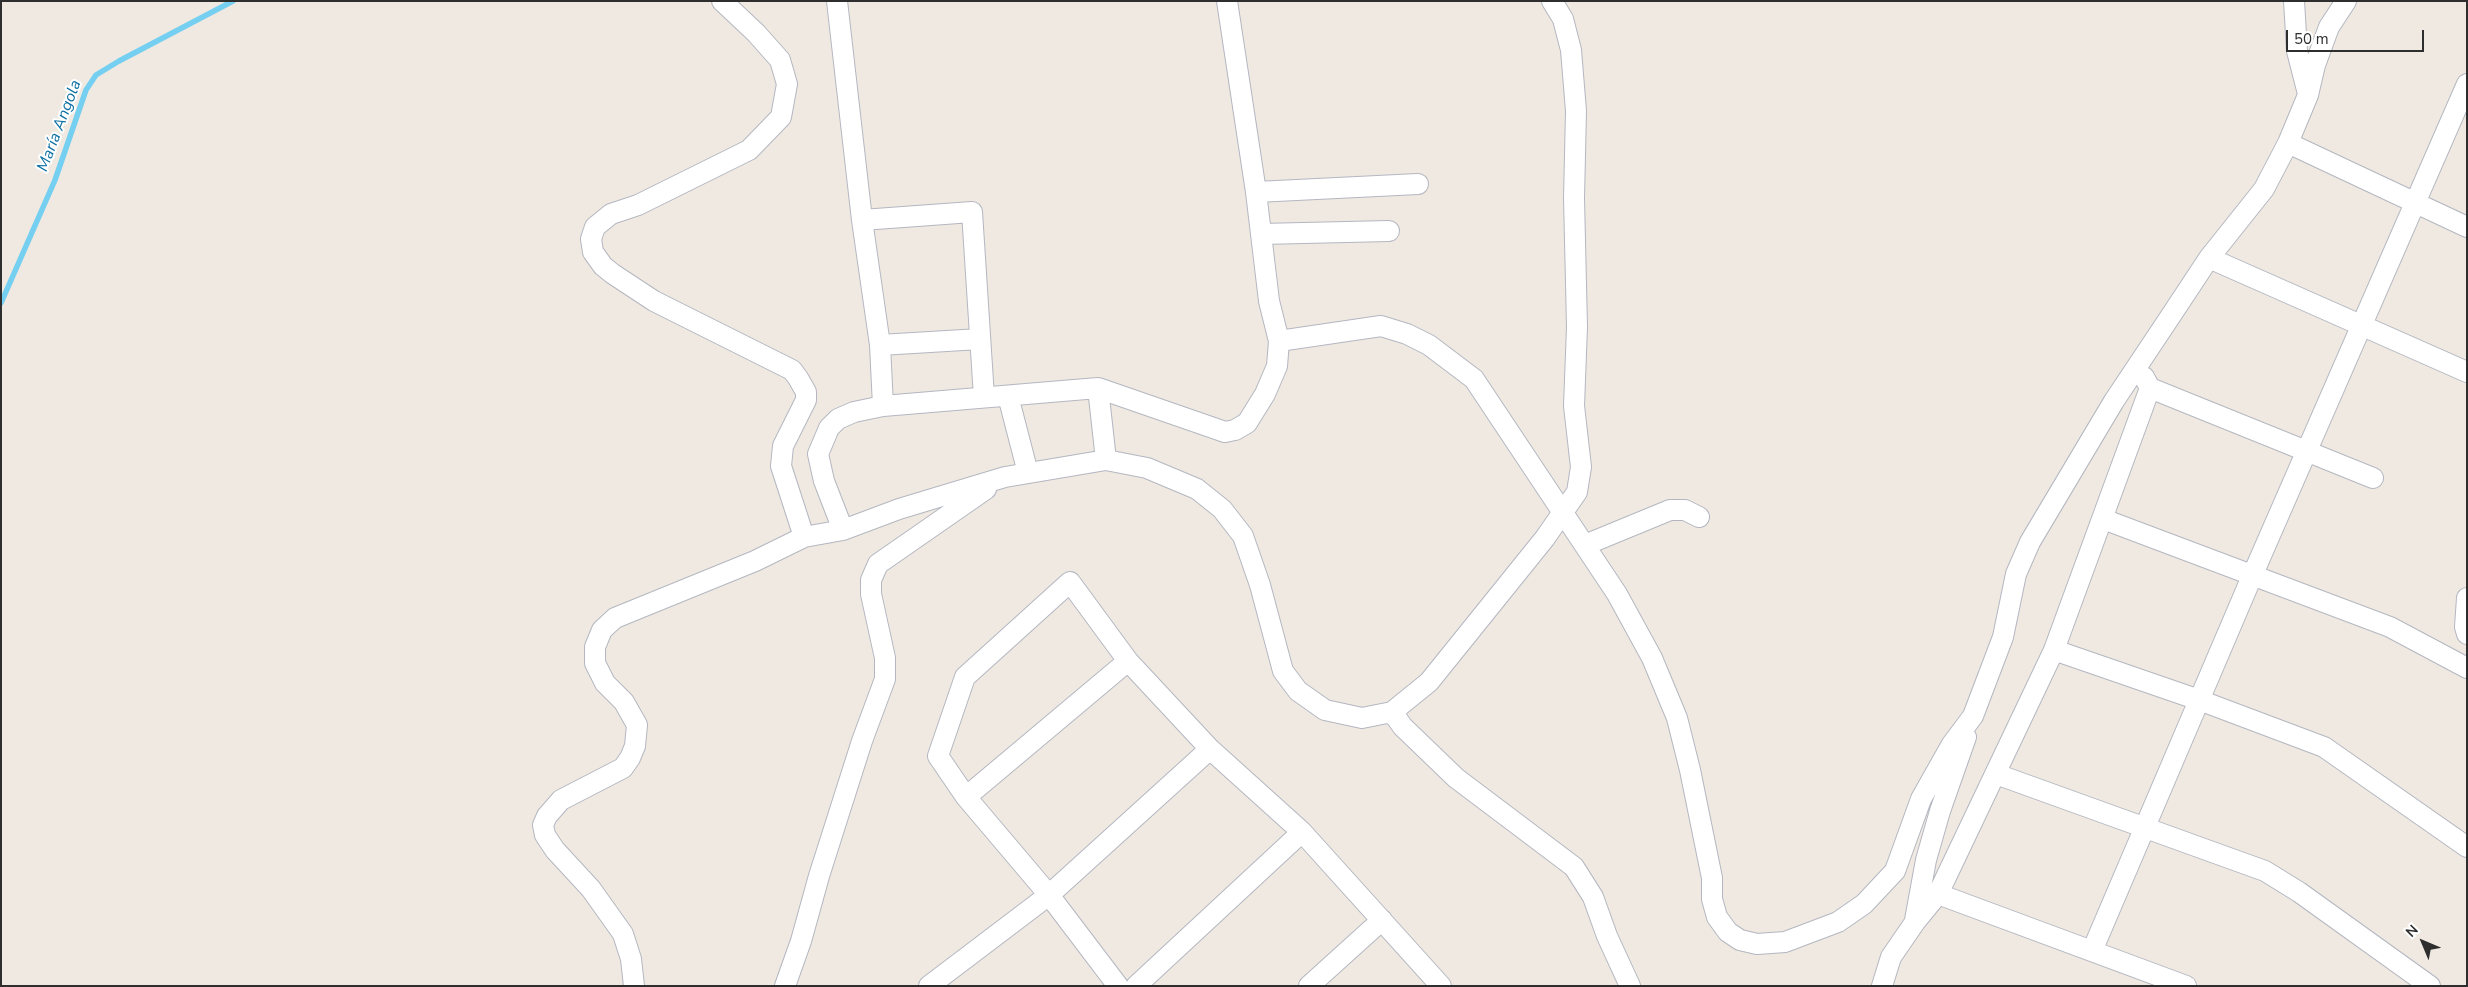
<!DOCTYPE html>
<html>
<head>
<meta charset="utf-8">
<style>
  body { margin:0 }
  #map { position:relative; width:2468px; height:987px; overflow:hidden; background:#efe9e1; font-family:"Nunito Sans",sans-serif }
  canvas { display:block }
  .frame { position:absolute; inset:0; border:2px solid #2e2e2e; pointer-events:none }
  .north { position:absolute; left:2398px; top:917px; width:50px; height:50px; -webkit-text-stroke:4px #fff; paint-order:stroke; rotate:315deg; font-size:14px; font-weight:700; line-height:20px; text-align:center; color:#2e2e2e }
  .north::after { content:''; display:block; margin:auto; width:18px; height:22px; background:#2e2e2e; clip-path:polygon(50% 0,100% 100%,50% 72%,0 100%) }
  .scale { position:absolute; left:2286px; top:30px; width:138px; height:22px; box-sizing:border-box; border:2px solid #2e2e2e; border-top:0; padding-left:6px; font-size:15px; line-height:18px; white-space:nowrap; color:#2e2e2e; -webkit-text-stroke:4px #fff; paint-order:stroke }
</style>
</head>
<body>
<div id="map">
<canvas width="2468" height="987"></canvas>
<div class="frame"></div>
<div class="north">N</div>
<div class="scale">50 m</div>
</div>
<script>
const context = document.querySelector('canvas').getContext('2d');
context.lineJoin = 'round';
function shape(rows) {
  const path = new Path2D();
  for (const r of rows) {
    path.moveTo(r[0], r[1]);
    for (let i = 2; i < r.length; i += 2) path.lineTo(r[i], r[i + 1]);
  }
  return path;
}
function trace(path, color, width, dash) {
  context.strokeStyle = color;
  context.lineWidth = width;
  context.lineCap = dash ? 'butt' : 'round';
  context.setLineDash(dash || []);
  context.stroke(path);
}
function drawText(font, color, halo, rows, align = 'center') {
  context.font = font + ' "Nunito Sans",sans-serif';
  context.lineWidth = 4;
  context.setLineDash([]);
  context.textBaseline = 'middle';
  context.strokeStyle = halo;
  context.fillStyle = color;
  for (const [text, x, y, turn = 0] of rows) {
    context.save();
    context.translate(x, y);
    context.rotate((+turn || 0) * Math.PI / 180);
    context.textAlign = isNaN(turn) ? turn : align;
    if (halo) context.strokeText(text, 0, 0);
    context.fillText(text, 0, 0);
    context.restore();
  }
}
trace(shape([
  [1,303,55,180,86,90,96,75,119,61,233,1]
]), '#75cff0', 5.5);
const minor = shape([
  [722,1,756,33,780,60,787,84,781,117,749,150,638,205,611,214,595,227,591,239,593,252,603,266,613,274,654,301,792,370,798,378,806,392,806,400,783,446,781,466,804,537],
  [837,1,862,220,880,345,883,406,1098,388,1225,432,1235,430,1247,423,1265,394,1277,366,1279,341,1269,301,1256,192,1227,1],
  [2294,1,2297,51,2307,90],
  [2288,143,2467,227],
  [1256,192,1418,184],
  [862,220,972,212,984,397],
  [1261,234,1389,231],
  [2209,258,2467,372],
  [1279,341,1381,326,1407,334,1429,345,1474,379,1617,594,1652,658,1677,718,1690,770,1712,878,1712,899,1717,917,1728,932,1740,940,1757,944,1785,942,1838,922,1864,904,1895,871,1921,799,1952,744,1973,716,2003,637,2016,574,2030,542,2114,401,2172,314,2209,258,2264,189,2288,143,2308,95,2315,65,2329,27,2346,1],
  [880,345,980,339],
  [2144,377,2150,388,2373,478],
  [1098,388,1106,460],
  [1008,396,1028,473],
  [2103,519,2390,627,2467,668],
  [843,530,824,481,818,454,829,428,838,419,854,412,883,406],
  [1585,545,1670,510,1685,510,1699,517],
  [2467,598,2465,627,2467,634],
  [2054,650,2199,700,2324,747,2467,847],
  [1392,712,1403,727,1456,778,1574,867,1593,897,1607,936,1630,986],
  [1996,774,2265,871,2299,892,2430,986],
  [966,797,1128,661],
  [1938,894,2186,986],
  [1915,920,1926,860,1940,811,1966,737],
  [2092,951,2253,574,2467,84],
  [634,986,631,959,623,934,591,889,555,850,545,835,543,825,547,816,561,800,623,768,630,758,635,746,637,725,624,702,605,683,595,663,595,647,602,630,615,618,755,561,804,537,843,530,899,509,1005,477,1106,460,1147,468,1197,489,1222,509,1243,536,1260,585,1283,671,1298,691,1325,710,1362,718,1392,712,1429,682,1545,538,1577,492,1581,467,1574,406,1577,327,1574,198,1576,111,1571,50,1563,19,1552,1],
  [785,986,801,941,819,876,862,741,885,679,885,658,871,594,871,580,878,564,986,489],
  [929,986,1049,895,1210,749],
  [1118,986,1049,895,966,797,938,756,965,677,1070,582,1128,661,1210,749,1302,832,1441,986],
  [1136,986,1302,832],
  [1309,986,1382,920],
  [1882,986,1891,957,1915,922,1938,894,2054,650,2150,388]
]);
trace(minor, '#b4b7c1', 22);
trace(minor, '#fff', 20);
drawText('italic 16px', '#0d6fa3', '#fff', [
  ["María Angola",60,126,-69]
]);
</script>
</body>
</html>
